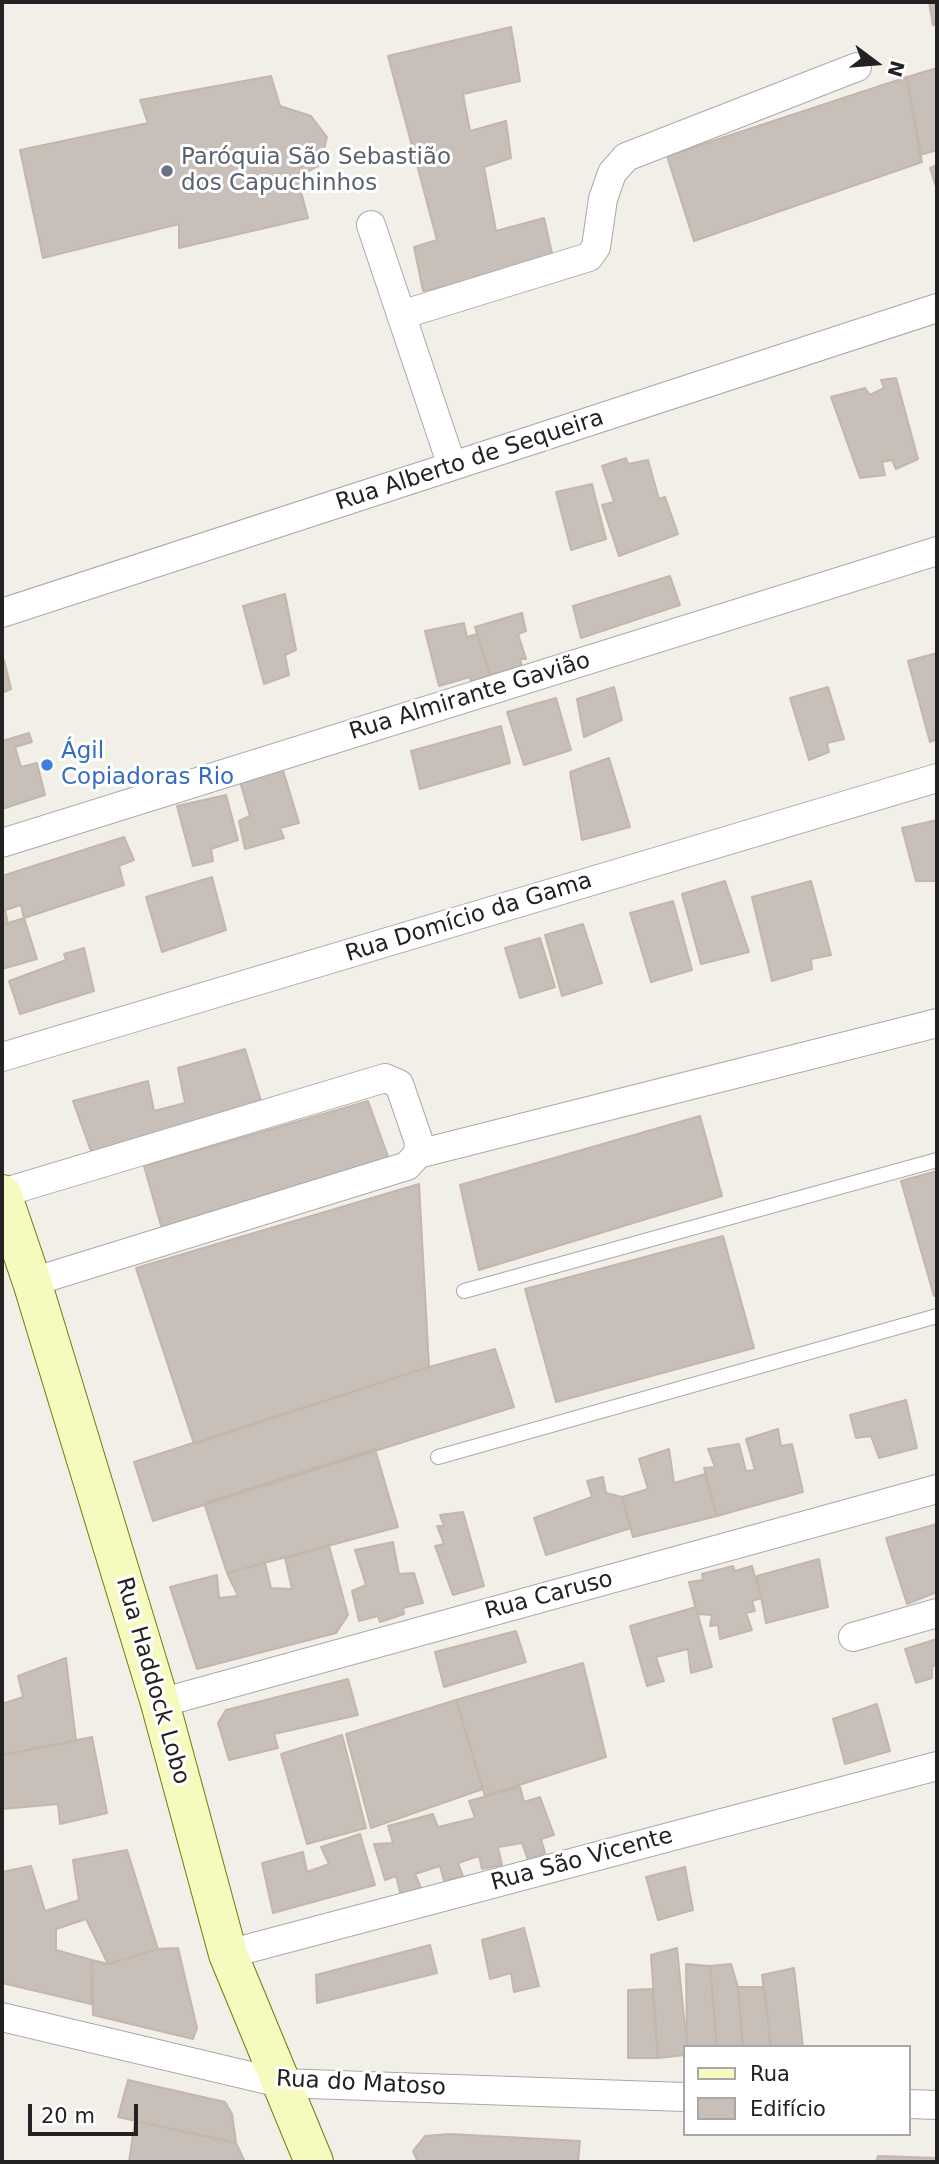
<!DOCTYPE html>
<html>
<head>
<meta charset="utf-8">
<style>
  body { margin:0 }
  #map { position:relative; width:939px; height:2164px; overflow:hidden; background:#f2efe9; font-family:"DejaVu Sans",sans-serif }
  canvas { display:block }
  .frame { position:absolute; inset:0; border:4px solid #222; pointer-events:none }
  .legend { position:absolute; left:683px; top:2045px; width:228px; height:91px; box-sizing:border-box; background:#fff; border:2px solid #a7a7a7; margin:0; padding:9px 12px; list-style:none; font-size:21px; color:#222 }
  .legend li { display:flex; align-items:center; gap:14px; height:35px }
  .legend b { width:35px; border:2px solid #a7a7a7 }
  .north { position:absolute; left:841px; top:28px; width:70px; height:70px; -webkit-text-stroke:5px #fff; paint-order:stroke; rotate:106deg; font-size:19px; font-weight:700; line-height:28px; text-align:center; color:#222 }
  .north::after { content:''; display:block; margin:auto; width:24px; height:32px; background:#222; clip-path:polygon(50% 0,100% 100%,50% 72%,0 100%) }
  .scale { position:absolute; left:28px; top:2104px; width:110px; height:32px; box-sizing:border-box; border:4px solid #222; border-top:0; padding-left:9px; font-size:21px; line-height:24px; white-space:nowrap; color:#222; -webkit-text-stroke:5px #fff; paint-order:stroke }
</style>
</head>
<body>
<div id="map">
<canvas width="939" height="2164"></canvas>
<div class="frame"></div>
<ul class="legend">
<li><b style="height:9px;background:#f7fabf"></b>Rua</li>
<li><b style="height:19px;background:#c7bfb8"></b>Edifício</li>
</ul>
<div class="north">N</div>
<div class="scale">20 m</div>
</div>
<script>
const context = document.querySelector('canvas').getContext('2d');
context.lineJoin = 'round';
function fill(path, color) {
  context.fillStyle = color;
  context.fill(path, 'evenodd');
}
function shape(rows) {
  const path = new Path2D();
  for (const r of rows) {
    path.moveTo(r[0], r[1]);
    for (let i = 2; i < r.length; i += 2) path.lineTo(r[i], r[i + 1]);
  }
  return path;
}
function trace(path, color, width, dash) {
  context.strokeStyle = color;
  context.lineWidth = width;
  context.lineCap = dash ? 'butt' : 'round';
  context.setLineDash(dash || []);
  context.stroke(path);
}
function drawText(font, color, halo, rows, align = 'center') {
  context.font = font + ' "DejaVu Sans",sans-serif';
  context.lineWidth = 6;
  context.setLineDash([]);
  context.textBaseline = 'middle';
  context.strokeStyle = halo;
  context.fillStyle = color;
  for (const [text, x, y, turn = 0] of rows) {
    context.save();
    context.translate(x, y);
    context.rotate((+turn || 0) * Math.PI / 180);
    context.textAlign = isNaN(turn) ? turn : align;
    if (halo) context.strokeText(text, 0, 0);
    context.fillText(text, 0, 0);
    context.restore();
  }
}
const building = shape([
  [929,2,937,2,937,24,933,25,929,2],
  [511,27,520,81,463,94,470,131,506,121,511,158,484,167,496,231,544,218,554,262,423,291,414,247,437,240,388,56,511,27],
  [937,68,937,150,920,155,907,77,937,68],
  [271,76,280,106,311,116,327,137,320,165,297,177,308,218,179,248,179,224,43,258,20,150,148,123,140,100,271,76],
  [907,77,922,162,694,241,667,156,907,77],
  [937,165,937,190,930,168,937,165],
  [896,378,918,459,896,469,892,460,882,462,885,475,860,478,831,397,865,388,870,395,884,388,881,380,896,378],
  [626,458,628,464,648,460,659,499,665,497,678,534,619,556,602,505,614,502,602,466,626,458],
  [592,484,606,539,571,550,556,492,592,484],
  [670,576,680,605,581,638,573,606,670,576],
  [285,594,296,650,285,655,289,675,264,684,243,606,285,594],
  [522,613,526,631,518,634,526,659,520,659,522,666,490,675,475,627,522,613],
  [464,623,467,637,477,634,490,675,471,682,470,677,439,686,425,631,464,623],
  [937,653,937,739,930,742,908,661,937,653],
  [4,660,11,689,2,693,2,661,4,660],
  [614,687,622,720,584,737,577,699,614,687],
  [828,687,844,739,827,743,829,752,809,760,790,698,828,687],
  [556,698,571,750,524,765,507,712,556,698],
  [501,726,510,763,420,789,411,751,501,726],
  [29,733,32,742,15,747,21,767,37,763,45,795,2,809,2,741,29,733],
  [609,758,630,827,582,840,570,772,609,758],
  [282,767,299,823,280,828,284,838,245,849,239,821,250,816,239,778,282,767],
  [226,795,238,840,211,849,213,861,193,866,177,806,226,795],
  [937,820,937,881,916,881,902,828,937,820],
  [124,837,134,860,119,866,124,885,24,918,21,905,5,910,8,924,2,925,2,876,124,837],
  [212,877,226,930,162,952,146,897,212,877],
  [725,881,749,952,701,964,682,894,725,881],
  [811,881,831,955,811,959,812,969,772,981,752,897,811,881],
  [673,901,692,970,651,982,630,913,673,901],
  [24,918,37,959,2,969,2,925,24,918],
  [583,924,602,983,562,996,545,935,583,924],
  [540,938,555,987,520,998,505,948,540,938],
  [84,948,94,991,20,1014,9,981,66,960,64,954,84,948],
  [245,1049,261,1101,92,1154,73,1101,148,1081,154,1111,185,1103,178,1068,245,1049],
  [368,1101,390,1162,162,1229,144,1166,368,1101],
  [700,1116,722,1196,479,1270,460,1185,700,1116],
  [937,1171,937,1295,934,1296,901,1181,937,1171],
  [419,1184,429,1367,194,1444,136,1268,419,1184],
  [723,1236,754,1348,556,1402,525,1289,723,1236],
  [495,1349,514,1407,153,1521,134,1462,429,1367,495,1349],
  [906,1400,917,1448,879,1458,871,1436,856,1438,850,1415,906,1400],
  [778,1429,781,1446,792,1444,803,1492,717,1516,704,1468,715,1467,708,1449,739,1444,746,1471,755,1470,746,1439,778,1429],
  [375,1449,398,1527,227,1573,204,1503,375,1449],
  [669,1449,674,1483,705,1474,717,1516,633,1537,622,1497,648,1489,639,1459,669,1449],
  [603,1477,606,1493,622,1497,631,1528,546,1555,534,1518,592,1497,587,1481,603,1477],
  [463,1512,484,1586,453,1595,435,1546,444,1544,437,1526,444,1526,440,1515,463,1512],
  [937,1524,937,1592,907,1604,886,1538,937,1524],
  [393,1542,399,1574,414,1573,423,1603,403,1608,404,1614,380,1622,378,1616,359,1621,352,1591,366,1585,355,1550,393,1542],
  [329,1546,348,1615,336,1633,197,1669,170,1587,217,1575,219,1598,238,1596,227,1573,265,1563,271,1588,292,1589,285,1558,329,1546],
  [819,1559,828,1607,766,1623,757,1576,819,1559],
  [733,1566,735,1571,752,1566,761,1598,752,1601,755,1611,746,1613,752,1630,720,1639,718,1625,710,1626,712,1615,697,1614,689,1582,703,1580,702,1574,733,1566],
  [696,1607,712,1667,691,1673,688,1649,656,1657,664,1681,647,1686,630,1626,696,1607],
  [516,1631,526,1662,444,1687,435,1652,516,1631],
  [937,1639,937,1664,932,1667,932,1678,916,1683,905,1649,937,1639],
  [66,1658,76,1741,2,1755,2,1704,23,1697,18,1676,66,1658],
  [583,1663,606,1757,485,1796,456,1700,583,1663],
  [348,1679,358,1715,274,1734,278,1748,229,1760,218,1723,226,1710,348,1679],
  [456,1700,483,1789,371,1828,346,1734,456,1700],
  [877,1704,890,1751,845,1764,833,1719,877,1704],
  [342,1735,366,1828,307,1844,281,1754,342,1735],
  [92,1737,107,1813,60,1824,58,1804,2,1809,2,1755,92,1737],
  [520,1787,524,1802,540,1797,554,1835,541,1839,545,1853,528,1860,522,1843,498,1847,502,1865,482,1869,479,1856,458,1863,463,1876,444,1881,440,1866,415,1874,421,1888,401,1896,396,1876,385,1880,374,1844,393,1843,388,1826,433,1814,438,1827,475,1818,469,1801,520,1787],
  [360,1834,375,1885,273,1913,262,1863,303,1852,307,1872,329,1864,321,1847,360,1834],
  [127,1850,158,1949,108,1964,86,1919,56,1929,56,1950,92,1960,91,2004,2,1983,2,1872,31,1866,45,1911,79,1900,73,1860,127,1850],
  [685,1867,693,1910,658,1920,646,1877,685,1867],
  [524,1928,539,1986,514,1992,511,1973,490,1979,482,1940,524,1928],
  [430,1945,437,1973,317,2003,316,1975,430,1945],
  [178,1948,197,2028,193,2039,93,2015,92,1960,108,1964,158,1949,178,1948],
  [677,1948,687,2047,685,2055,658,2058,651,1955,677,1948],
  [686,1964,710,1966,717,2047,687,2047,686,1964],
  [731,1964,738,1987,743,2047,717,2047,710,1966,731,1964],
  [794,1968,803,2047,771,2047,762,1975,794,1968],
  [738,1987,764,1987,771,2047,743,2047,738,1987],
  [652,1989,658,2058,628,2058,628,1990,652,1989],
  [128,2080,225,2102,232,2114,236,2143,118,2117,128,2080],
  [135,2121,236,2143,245,2162,129,2162,135,2121],
  [450,2134,580,2141,578,2162,418,2162,413,2151,425,2136,450,2134],
  [878,2156,937,2158,937,2162,876,2162,878,2156]
]);
fill(building, '#c7bfb8');
trace(building, '#c4b6ab', 2);
const service = shape([
  [464,1291,937,1160],
  [438,1457,937,1316]
]);
const minor = shape([
  [371,225,452,466],
  [401,315,589,257,596,247,603,199,612,173,626,157,857,67],
  [2,613,937,308],
  [2,843,937,551],
  [2,1057,937,778],
  [418,1154,937,1023],
  [2,1193,385,1078,399,1084,419,1142,418,1154,407,1166,32,1282],
  [853,1637,937,1613],
  [160,1703,937,1489],
  [228,1954,937,1766],
  [2,2017,280,2083,685,2097],
  [909,2104,937,2105]
]);
const secondary = shape([
  [2,1194,32,1282,160,1703,228,1954,314,2162]
]);
trace(service, '#a9a9a9', 16);
trace(minor, '#a9a9a9', 30);
trace(secondary, '#707d05', 40);
trace(service, '#fff', 14);
trace(minor, '#fff', 28);
trace(secondary, '#f7fabf', 38);
for (const [x, y, r, color] of [
  [167,171,7,"#6b7280"],
  [47,765,7,"#3f7fe0"]
]) {
  const dot = new Path2D();
  dot.arc(x, y, r, 0, 2 * Math.PI);
  context.fillStyle = color;
  context.fill(dot);
  trace(dot, '#fff', 2.5);
}
drawText('23px', '#5b616d', '#fff', [
  ["Paróquia São Sebastião",181,158],
  ["dos Capuchinhos",181,184]
], 'left');
drawText('23px', '#222', '#fff', [
  ["Rua Alberto de Sequeira",470,461,-18],
  ["Rua Almirante Gavião",470,697,-17],
  ["Rua Domício da Gama",469,918,-17],
  ["Rua Caruso",549,1596,-15],
  ["Rua Haddock Lobo",152,1681,74],
  ["Rua São Vicente",582,1860,-15],
  ["Rua do Matoso",361,2084,3]
]);
drawText('23px', '#366cbe', '#fff', [
  ["Ágil",61,752],
  ["Copiadoras Rio",61,778]
], 'left');
</script>
</body>
</html>
